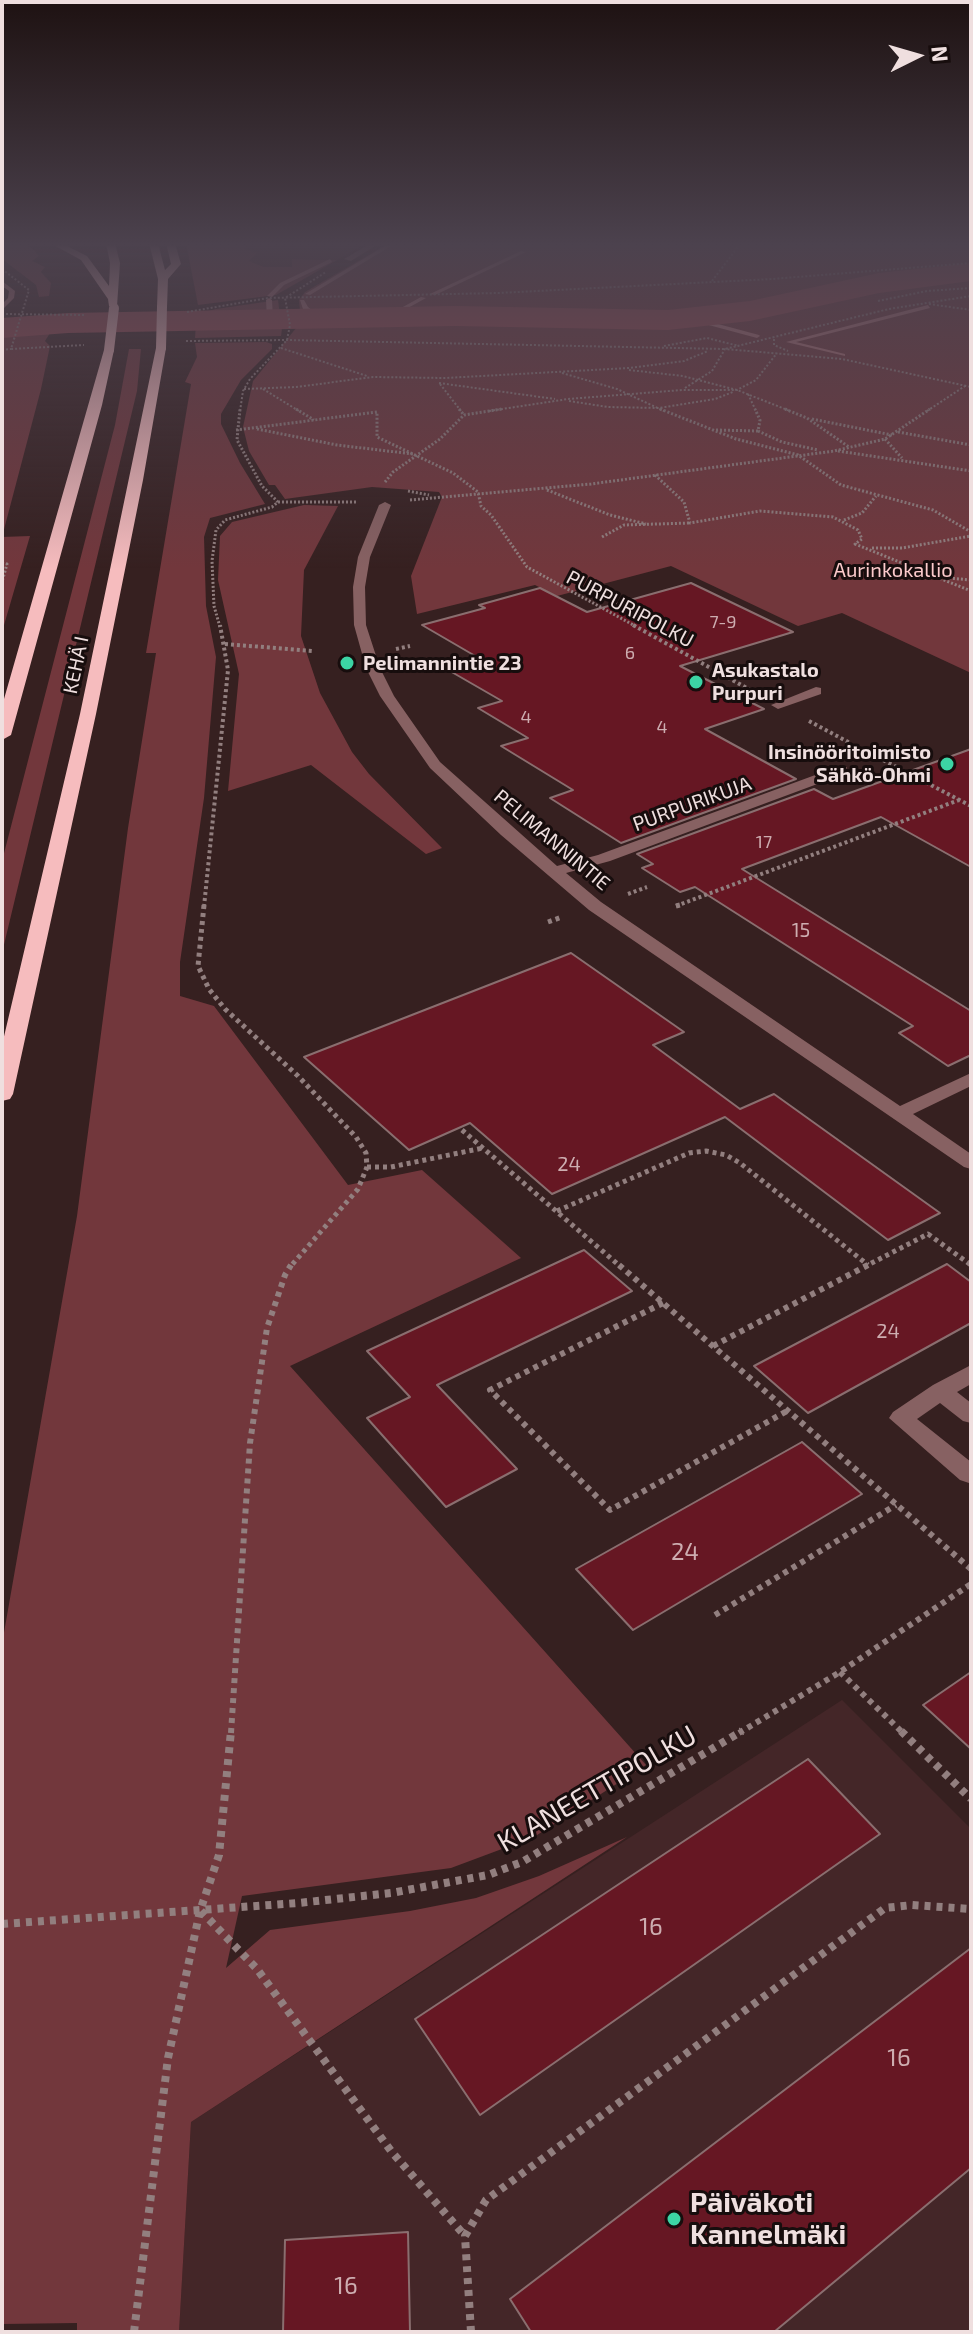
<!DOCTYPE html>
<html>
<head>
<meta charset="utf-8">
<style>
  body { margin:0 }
  #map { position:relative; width:973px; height:2334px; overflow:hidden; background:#362020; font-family:"Exo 2",sans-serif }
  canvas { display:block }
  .frame { position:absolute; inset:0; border:4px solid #efdfdf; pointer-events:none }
  .north { position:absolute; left:877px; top:16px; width:80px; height:80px; -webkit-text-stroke:6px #170d0d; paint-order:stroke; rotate:85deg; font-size:22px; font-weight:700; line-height:32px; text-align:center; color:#efdfdf }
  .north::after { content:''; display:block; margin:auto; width:28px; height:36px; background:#efdfdf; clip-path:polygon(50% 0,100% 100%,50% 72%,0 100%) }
</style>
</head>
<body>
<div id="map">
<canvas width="973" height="2334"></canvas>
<div class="frame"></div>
<div class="north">N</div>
</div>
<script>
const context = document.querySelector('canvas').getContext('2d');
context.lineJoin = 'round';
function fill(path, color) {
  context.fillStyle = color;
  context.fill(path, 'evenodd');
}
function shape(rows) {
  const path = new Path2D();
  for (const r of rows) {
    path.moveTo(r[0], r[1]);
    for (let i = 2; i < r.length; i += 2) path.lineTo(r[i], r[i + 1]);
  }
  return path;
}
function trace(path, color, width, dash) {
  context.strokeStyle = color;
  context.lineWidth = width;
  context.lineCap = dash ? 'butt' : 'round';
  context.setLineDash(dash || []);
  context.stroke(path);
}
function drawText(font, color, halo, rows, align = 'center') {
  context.font = font + ' "Exo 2",sans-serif';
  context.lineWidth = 6;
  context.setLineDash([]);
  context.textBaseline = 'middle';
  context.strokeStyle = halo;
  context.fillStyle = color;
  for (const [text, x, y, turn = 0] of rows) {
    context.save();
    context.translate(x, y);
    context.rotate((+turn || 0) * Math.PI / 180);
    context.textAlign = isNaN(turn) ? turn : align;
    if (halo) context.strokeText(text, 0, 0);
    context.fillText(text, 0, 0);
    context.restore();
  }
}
fill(shape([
  [247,243,367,243,337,260,292,259,292,267,264,267,248,261,244,249],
  [842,1700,971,1829,971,2332,179,2332,191,2122]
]), '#442628');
fill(shape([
  [2,243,21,243,32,248,39,256,32,261,45,267,41,272,51,283,49,296,39,297,36,285,2,259],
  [186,243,247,243,245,249,257,253,249,261,264,267,292,267,292,259,337,260,276,295,198,305],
  [389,243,733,243,730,247,735,243,971,243,971,673,842,613,798,626,671,566,557,596,535,585,417,614,411,576,442,497,439,492,372,487,285,499,275,485,269,485,249,451,243,427,253,381,301,322,299,300,305,292],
  [278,300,280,315,197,318,197,314,216,309],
  [38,317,59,319,45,341,50,346,41,389,2,537,2,318],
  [283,321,281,336,195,338,196,323],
  [266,342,272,344,272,349,241,380,221,414,221,424,240,463,265,504,210,518,204,537,206,606,216,657,204,798,180,962,180,996,214,1006,348,1185,422,1170,521,1258,290,1366,646,1765,534,1837,451,1868,242,1896,226,1968,270,1930,410,1911,476,1898,539,1876,627,1837,191,2122,179,2332,77,2332,77,2323,2,2324,2,1644,77,1216,128,828,156,653,146,653,191,384,185,382,197,357,195,343],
  [129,349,141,349,137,391,2,953,2,861,115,425],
  [304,505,338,506,304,570,301,636,320,693,352,752,369,774,442,848,426,854,311,765,228,791,239,674,218,580,220,536,232,522],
  [30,536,2,632,2,537]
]), '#72373c');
fill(shape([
  [390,243,396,243,310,295,305,294,390,243],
  [521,251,526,252,435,295,430,294,521,251],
  [330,259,332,262,284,285,272,297,267,296,280,283,330,259],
  [2,281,15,291,14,298,2,310,2,304,8,298,9,291,2,286,2,281],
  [421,297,426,298,388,319,383,318,421,297],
  [269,298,272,300,273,319,270,321,267,319,266,300,269,298],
  [300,300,304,300,308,307,320,317,320,319,316,319,303,309,300,300],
  [928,305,930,308,796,342,845,354,845,356,786,342,928,305],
  [692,317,759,335,760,336,757,338,690,320,692,317]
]), '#b4757a');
fill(shape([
  [971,263,971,281,879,293,750,321,668,330,455,326,68,333,2,338,2,318,68,313,455,306,668,310,750,301,879,273,971,263]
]), '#9b474e');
const building = shape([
  [691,583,793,632,680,666,764,709,705,729,796,779,621,843,550,798,573,790,501,746,528,738,478,708,502,701,443,667,477,657,422,625,485,608,479,605,540,588,587,612,691,583],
  [971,749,971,867,881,817,742,869,971,1011,971,1055,948,1066,899,1033,913,1026,695,887,680,892,642,868,653,864,637,854,814,789,833,799,971,749],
  [571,953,684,1032,653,1045,740,1109,774,1094,940,1213,888,1240,725,1117,552,1194,470,1123,409,1150,304,1057,571,953],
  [584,1250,632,1291,437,1385,517,1469,446,1507,367,1418,410,1397,367,1351,584,1250],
  [947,1264,971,1282,971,1323,808,1413,754,1366,947,1264],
  [802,1442,862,1494,633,1630,576,1569,802,1442],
  [971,1672,971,1749,923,1705,971,1672],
  [808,1759,880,1834,480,2115,415,2019,808,1759],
  [971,1948,971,2168,774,2332,531,2332,510,2299,971,1948],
  [408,2232,410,2332,283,2332,285,2240,408,2232]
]);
fill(building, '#661723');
trace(building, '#8a6e6f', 2);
trace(shape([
  [2,269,29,290,11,349,84,345],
  [712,281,741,243],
  [878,301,927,291,971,288],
  [929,304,971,310],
  [187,312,268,298,498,293,772,279,971,263],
  [2,314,85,315],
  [774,339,774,345,788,351],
  [186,341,287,340,725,349,889,309,971,296],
  [664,346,707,338,739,346],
  [281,348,367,376],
  [2,350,11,349],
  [629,370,683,376,737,390,790,411],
  [562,373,617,389,664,411],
  [439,383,555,399],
  [440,384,461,411],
  [685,388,712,371,725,349,842,359,971,387],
  [244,389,296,387,373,377,445,378,629,368,684,361,708,351],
  [263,389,299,411],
  [748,394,756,411],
  [569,401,608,407,659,408,715,399,733,392],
  [240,411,243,391,250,379,287,340,290,325,285,298,326,272],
  [489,411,568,399,682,390,737,390,756,380,777,353],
  [927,411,965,386]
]), '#927f7f', 2, [2, 2]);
trace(shape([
  [296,409,314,420],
  [459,409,464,415],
  [660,409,736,439,798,455,841,485,933,510,971,532],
  [785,409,807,418,849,447],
  [812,419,892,435],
  [257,429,337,445,413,454],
  [236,430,377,412,377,437,453,473,478,492,481,506,491,515,527,567,637,627],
  [716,430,758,431,760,420,755,409],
  [758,431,782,442,818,450],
  [898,432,971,445],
  [885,439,902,458],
  [838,451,971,471],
  [655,475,684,502,690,523,760,511,833,517,858,530,862,539,855,544,971,591],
  [385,482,393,472,440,439,464,415,502,409],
  [547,490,610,515,646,524],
  [408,491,429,495],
  [410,500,591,484,834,451,885,439,930,409],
  [278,502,357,502],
  [844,520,862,513,876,496],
  [602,537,624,525,690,523],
  [872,548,902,548,971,536],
  [2,563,7,564,2,582],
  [937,577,971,580],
  [220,627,214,606,212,561,216,530,225,520,272,507,278,502,262,486,237,440,240,409]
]), '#927f7f', 3, [2, 2]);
trace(shape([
  [633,625,754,692],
  [225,644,313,651],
  [396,649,410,646],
  [809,721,850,743],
  [862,749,971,806],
  [628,894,647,887],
  [676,906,959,800],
  [204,907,228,670,220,625]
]), '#927f7f', 4, [3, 3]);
trace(shape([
  [204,905,198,966,209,989,225,1009,298,1076,356,1137,366,1153,367,1167,358,1189,290,1267],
  [676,906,680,905],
  [548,922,562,917],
  [462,1130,621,1267],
  [367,1167,391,1167,483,1148],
  [557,1211,689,1153,706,1151,726,1155,740,1163,868,1265],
  [864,1267,928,1234,971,1265]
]), '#927f7f', 5, [4, 4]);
trace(shape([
  [619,1265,971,1569],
  [663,1303,490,1390,610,1510,787,1411],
  [713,1346,868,1265],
  [715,1615,896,1505],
  [840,1672,903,1733],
  [231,1733,250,1443,267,1328,285,1275,291,1265],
  [739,1733,840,1672,971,1584]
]), '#927f7f', 6, [5, 5]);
trace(shape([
  [901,1731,971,1799],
  [201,1911,257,1969,391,2151,465,2236],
  [2,1924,298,1903,391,1893,488,1875,522,1862,742,1731],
  [134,2332,168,2058,200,1911,219,1855,231,1731],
  [471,2332,465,2236,486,2200,885,1908,912,1905,971,1909]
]), '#927f7f', 8, [6, 6]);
fill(shape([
  [371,243,380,243,351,261,344,259,371,243],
  [385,502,391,505,370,557,365,587,366,625,380,668,394,696,440,762,557,866,598,855,837,767,847,767,847,773,610,861,566,873,601,902,900,1106,971,1073,971,1086,913,1114,971,1154,971,1169,964,1167,589,910,501,835,430,768,380,696,366,668,354,625,353,587,358,557,379,505,385,502],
  [816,687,821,688,821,694,778,709,771,705,816,687],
  [971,1365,971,1384,957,1392,971,1403,971,1423,963,1421,940,1403,917,1419,971,1462,969,1483,960,1480,889,1418,893,1412,933,1385,971,1365]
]), '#876162');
fill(shape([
  [50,243,61,243,87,256,109,286,110,263,106,243,115,243,120,263,117,306,109,306,108,299,81,260,50,243],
  [149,243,158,243,165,270,171,264,166,243,175,243,181,264,168,279,167,307,162,310,157,307,158,279,149,243],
  [161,345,166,348,143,480,96,714,13,1094,10,1099,2,1101,2,1045,80,714,156,348,161,345],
  [109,347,114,350,102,405,11,735,2,740,2,706,104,350,109,347]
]), '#f6bcbe');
trace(shape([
  [161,348,162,307],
  [109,350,114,308]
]), '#f6bcbe', 10);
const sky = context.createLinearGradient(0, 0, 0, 569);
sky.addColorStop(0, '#1e1212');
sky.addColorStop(0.43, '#4c424e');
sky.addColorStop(1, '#4c424e00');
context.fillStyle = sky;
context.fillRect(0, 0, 973, 569);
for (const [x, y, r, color] of [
  [347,663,8,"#3cd4a4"],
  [696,682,8,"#3cd4a4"],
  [947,764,8,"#3cd4a4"],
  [674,2219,8,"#3cd4a4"]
]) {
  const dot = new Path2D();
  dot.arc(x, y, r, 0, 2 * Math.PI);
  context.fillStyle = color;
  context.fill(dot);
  trace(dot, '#170d0d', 3);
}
drawText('18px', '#cdadb0', null, [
  ["7-9",723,622],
  ["6",630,653],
  ["4",526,717],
  ["4",662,727],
  ["17",764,842]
]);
drawText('20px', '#fccacb', '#170d0d', [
  ["Aurinkokallio",893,570]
]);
drawText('20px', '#efdfdf', '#170d0d', [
  ["PURPURIPOLKU",630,609,28],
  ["KEHÄ I",76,665,-78],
  ["PURPURIKUJA",692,804,-20],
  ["PELIMANNINTIE",552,840,40]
]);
drawText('bold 20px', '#efdfdf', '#170d0d', [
  ["Pelimannintie 23",363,663],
  ["Asukastalo",712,670],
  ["Purpuri",712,693],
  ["Insinööritoimisto",931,752,"right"],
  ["Sähkö-Ohmi",931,775,"right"]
], 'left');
drawText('20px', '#cdadb0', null, [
  ["15",801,930],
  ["24",569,1164],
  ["24",888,1331]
]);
drawText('24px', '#cdadb0', null, [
  ["24",685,1552],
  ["16",651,1927],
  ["16",899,2058],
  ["16",346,2286]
]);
drawText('28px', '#efdfdf', '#170d0d', [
  ["KLANEETTIPOLKU",597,1789,-30]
]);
drawText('bold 28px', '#efdfdf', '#170d0d', [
  ["Päiväkoti",690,2203],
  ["Kannelmäki",690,2235]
], 'left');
</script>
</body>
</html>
